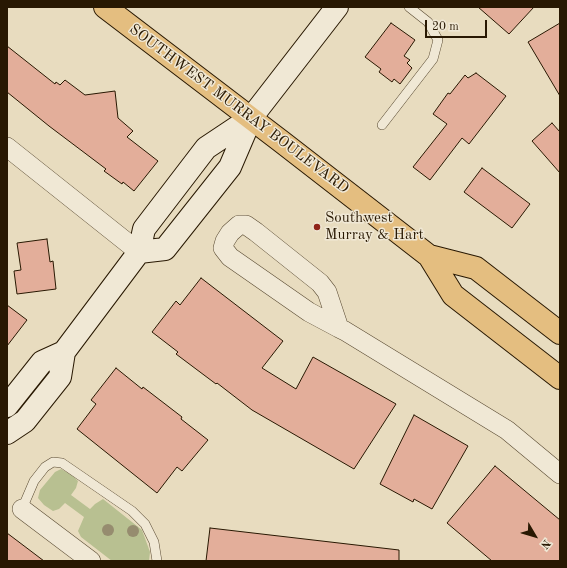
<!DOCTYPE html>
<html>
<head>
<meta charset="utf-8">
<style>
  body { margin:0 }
  #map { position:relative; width:567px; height:568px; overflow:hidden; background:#e8dcbf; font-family:"Old Standard TT",serif }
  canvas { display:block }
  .frame { position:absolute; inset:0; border:8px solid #281802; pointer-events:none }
  .north { position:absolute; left:515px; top:516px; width:40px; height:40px; -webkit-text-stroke:3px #f0e8d5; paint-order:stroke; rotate:128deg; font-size:11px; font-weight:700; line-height:16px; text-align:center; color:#281802 }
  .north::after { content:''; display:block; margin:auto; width:14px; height:18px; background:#281802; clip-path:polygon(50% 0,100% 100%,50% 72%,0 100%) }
  .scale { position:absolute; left:425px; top:20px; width:62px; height:18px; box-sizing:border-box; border:2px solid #281802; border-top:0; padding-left:5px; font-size:12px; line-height:14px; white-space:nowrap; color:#281802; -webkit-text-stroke:3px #f0e8d5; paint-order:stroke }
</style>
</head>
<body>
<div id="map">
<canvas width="567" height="568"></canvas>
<div class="frame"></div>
<div class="north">N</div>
<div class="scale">20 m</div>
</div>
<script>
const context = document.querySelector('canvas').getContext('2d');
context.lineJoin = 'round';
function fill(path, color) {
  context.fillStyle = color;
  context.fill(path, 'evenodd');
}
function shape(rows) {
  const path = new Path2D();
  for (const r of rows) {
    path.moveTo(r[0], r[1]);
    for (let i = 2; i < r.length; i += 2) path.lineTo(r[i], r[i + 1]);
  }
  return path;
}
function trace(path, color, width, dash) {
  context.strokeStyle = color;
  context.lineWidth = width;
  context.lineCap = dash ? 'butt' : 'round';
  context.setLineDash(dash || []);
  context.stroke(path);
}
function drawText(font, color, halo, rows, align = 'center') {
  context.font = font + ' "Old Standard TT",serif';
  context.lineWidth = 3;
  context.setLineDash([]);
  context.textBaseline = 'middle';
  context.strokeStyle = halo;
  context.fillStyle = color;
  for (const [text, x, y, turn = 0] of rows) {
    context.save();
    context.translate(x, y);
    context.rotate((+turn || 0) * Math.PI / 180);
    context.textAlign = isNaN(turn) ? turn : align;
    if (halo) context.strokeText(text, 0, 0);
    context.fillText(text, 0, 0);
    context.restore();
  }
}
fill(shape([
  [61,469,72,475,78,481,76,488,71,495,90,509,95,504,103,499,142,530,150,552,149,561,112,561,81,537,78,531,84,517,65,503,59,509,53,511,44,505,38,498,40,490,55,472]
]), '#b8c091');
const building = shape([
  [478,7,534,7,509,34,478,7],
  [391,23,415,40,404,56,410,60,407,63,412,68,400,84,394,79,392,82,379,72,381,69,365,57,391,23],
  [560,23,560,96,528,42,560,23],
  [7,46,55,84,56,82,60,85,65,80,85,95,115,91,118,118,133,131,127,137,158,161,134,191,123,182,122,184,104,171,106,169,49,126,7,92,7,46],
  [476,73,506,96,469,144,462,138,430,180,413,167,447,124,433,114,448,93,450,94,465,75,468,78,476,73],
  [552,123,560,132,560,173,532,141,552,123],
  [482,168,530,204,512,228,464,192,482,168],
  [47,239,50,262,53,261,56,289,17,294,14,271,21,270,17,243,47,239],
  [201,278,283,341,262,368,296,389,313,357,396,404,354,469,252,410,217,383,216,384,176,354,178,352,152,332,176,301,180,305,201,278],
  [7,305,27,320,7,346,7,305],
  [116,368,142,389,143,387,182,417,181,419,208,440,182,471,177,467,157,493,77,429,96,404,91,400,116,368],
  [414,415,468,446,432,509,414,499,413,502,380,484,414,415],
  [495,466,560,520,560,561,492,561,447,523,495,466],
  [210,528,399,550,399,561,206,561,210,528],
  [7,533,44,561,7,561,7,533]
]);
fill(building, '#e3ae9a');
trace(building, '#281802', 1);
const lane = shape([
  [382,125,433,59,438,40,428,22,409,7],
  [22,509,34,481,45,467,53,462,62,463,132,511,145,524,154,542,157,561]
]);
const street = shape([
  [7,147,139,252],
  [339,328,327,292,320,283,256,232,246,225,239,225,230,233,225,241,223,248,230,257,309,312,339,328,345,331,507,430,560,474],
  [22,509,91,561]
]);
const secondary = shape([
  [139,252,165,249,230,167,251,118,337,7],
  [7,406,42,362,64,352],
  [7,433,25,421,60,377,64,352,139,252,144,229,206,148,251,118]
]);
const primary = shape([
  [105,7,282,142,429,256,453,295,560,378],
  [429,256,476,268,560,333]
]);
trace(lane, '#584931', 10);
trace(street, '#584931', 20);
trace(secondary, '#281802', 24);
trace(primary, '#281802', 24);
trace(lane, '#f0e8d5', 9);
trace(street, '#f0e8d5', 19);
trace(secondary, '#f0e8d5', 22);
trace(primary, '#e4be80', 22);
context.fillStyle = '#968c6f';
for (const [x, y] of [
  [108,530],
  [133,531]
]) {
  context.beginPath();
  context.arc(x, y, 6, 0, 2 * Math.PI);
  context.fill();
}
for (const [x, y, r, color] of [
  [317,227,4,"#8f2418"]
]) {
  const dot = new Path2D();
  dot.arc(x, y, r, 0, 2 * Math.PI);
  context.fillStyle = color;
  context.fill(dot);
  trace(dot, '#f0e8d5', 1.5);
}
drawText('15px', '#281802', '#f0e8d5', [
  ["SOUTHWEST MURRAY BOULEVARD",239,109,37]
]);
drawText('15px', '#281802', '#f0e8d5', [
  ["Southwest",325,218],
  ["Murray & Hart",325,235]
], 'left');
</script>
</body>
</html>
